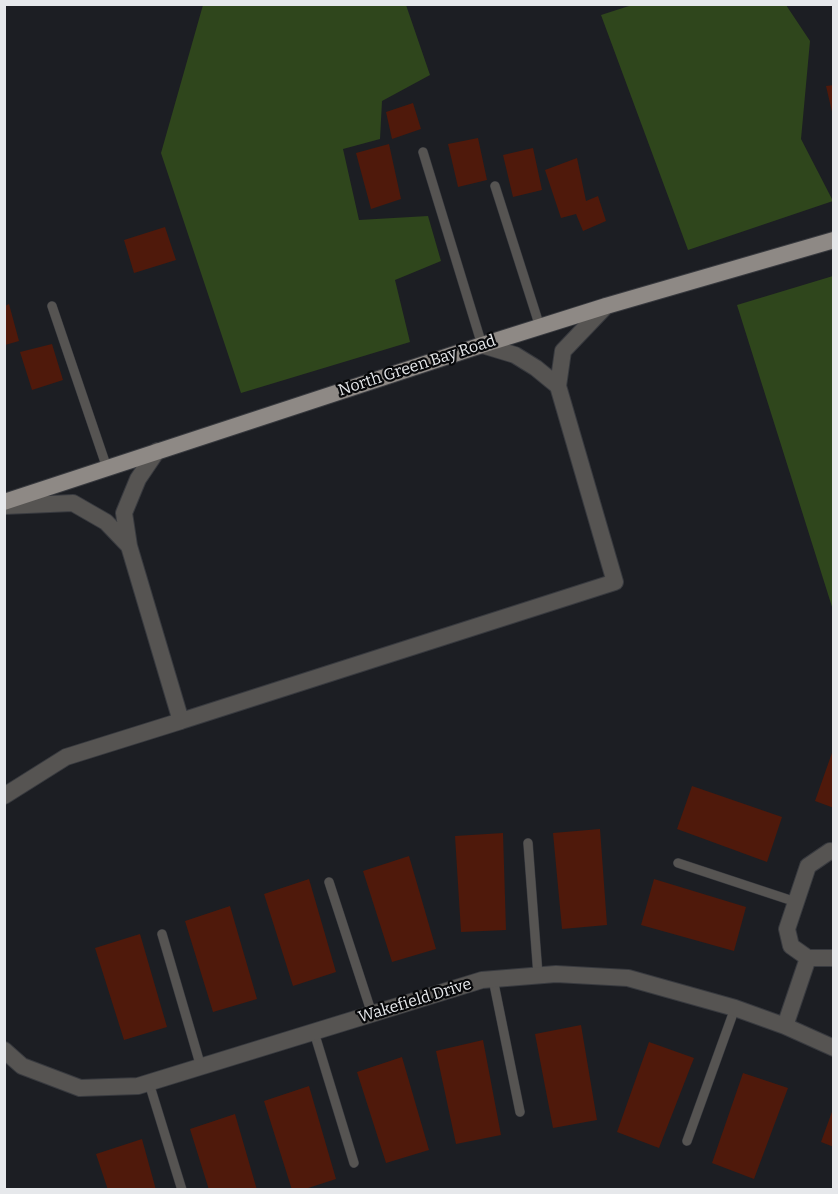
<!DOCTYPE html>
<html>
<head>
<meta charset="utf-8">
<style>
  body { margin:0 }
  #map { position:relative; width:838px; height:1194px; overflow:hidden; background:#1c1e23; font-family:Bitter,serif }
  canvas { display:block }
  .frame { position:absolute; inset:0; border:6px solid #e6e8eb; pointer-events:none }
</style>
</head>
<body>
<div id="map">
<canvas width="838" height="1194"></canvas>
<div class="frame"></div>
</div>
<script>
const context = document.querySelector('canvas').getContext('2d');
context.lineJoin = 'round';
function fill(path, color) {
  context.fillStyle = color;
  context.fill(path, 'evenodd');
}
function shape(rows) {
  const path = new Path2D();
  for (const r of rows) {
    path.moveTo(r[0], r[1]);
    for (let i = 2; i < r.length; i += 2) path.lineTo(r[i], r[i + 1]);
  }
  return path;
}
function trace(path, color, width, dash) {
  context.strokeStyle = color;
  context.lineWidth = width;
  context.lineCap = dash ? 'butt' : 'round';
  context.setLineDash(dash || []);
  context.stroke(path);
}
function drawText(font, color, halo, rows, align = 'center') {
  context.font = font + ' Bitter,serif';
  context.lineWidth = 4.5;
  context.setLineDash([]);
  context.textBaseline = 'middle';
  context.strokeStyle = halo;
  context.fillStyle = color;
  for (const [text, x, y, turn = 0] of rows) {
    context.save();
    context.translate(x, y);
    context.rotate((+turn || 0) * Math.PI / 180);
    context.textAlign = isNaN(turn) ? turn : align;
    if (halo) context.strokeText(text, 0, 0);
    context.fillText(text, 0, 0);
    context.restore();
  }
}
fill(shape([
  [203,5,406,5,430,75,382,101,380,139,343,149,359,220,428,216,441,261,395,280,410,342,241,393,161,153],
  [632,5,786,5,810,41,801,139,833,201,688,250,601,15],
  [833,276,834,276,833,610,737,305]
]), '#2f461c');
fill(shape([
  [834,85,834,116,833,116,826,86],
  [413,103,421,129,392,139,386,112],
  [478,138,487,180,458,187,448,144],
  [389,144,401,199,371,209,356,153],
  [533,148,542,190,513,197,503,155],
  [577,158,586,201,598,196,606,221,583,231,576,214,561,218,545,170],
  [165,227,176,260,134,273,124,240],
  [9,304,19,341,5,345,5,306],
  [52,344,63,380,32,390,20,352],
  [833,750,834,750,834,808,815,801],
  [692,786,782,817,767,862,677,829],
  [600,829,607,925,562,929,553,833],
  [503,833,506,930,461,932,455,836],
  [409,856,436,949,392,962,363,871],
  [309,879,336,972,293,986,264,894],
  [654,879,746,907,734,951,641,925],
  [230,906,257,999,213,1012,185,921],
  [140,934,167,1027,124,1040,95,948],
  [581,1025,597,1120,553,1128,535,1034],
  [483,1040,501,1135,456,1144,436,1051],
  [649,1042,694,1058,659,1148,617,1132],
  [402,1057,429,1150,386,1163,357,1072],
  [743,1073,788,1088,754,1179,712,1163],
  [309,1086,336,1179,302,1190,292,1190,264,1101],
  [833,1109,834,1109,834,1147,821,1142],
  [235,1114,257,1190,209,1190,190,1129],
  [142,1139,156,1190,108,1190,96,1154]
]), '#4f190b');
const service = shape([
  [423,152,482,345],
  [495,186,540,327],
  [52,306,107,468],
  [528,843,538,975],
  [678,863,796,902],
  [329,882,372,1014],
  [162,934,201,1067],
  [493,979,520,1112],
  [314,1032,354,1163],
  [149,1083,182,1190],
  [687,1141,735,1008]
]);
const minor = shape([
  [482,345,515,355,536,368,558,386],
  [157,451,138,479,124,513,129,546,181,721,615,582,558,386,563,351,606,306],
  [4,506,73,503,106,522,129,546],
  [4,796,66,757,181,721],
  [834,852,830,851,808,866,787,929,791,946,808,958,834,958],
  [785,1026,808,958],
  [4,1050,22,1066,80,1088,138,1086,482,980,556,974,628,978,735,1008,785,1026,834,1048]
]);
const primary = shape([
  [4,502,482,345,606,306,834,240]
]);
trace(service, '#383a3f', 10);
trace(minor, '#383a3f', 18);
trace(primary, '#383a3f', 18);
trace(service, '#565452', 9);
trace(minor, '#565452', 16);
trace(primary, '#8e8985', 16);
drawText('16px', '#e6e8eb', '#07080a', [
  ["North Green Bay Road",417,366,-18],
  ["Wakefield Drive",415,1001,-17]
]);
</script>
</body>
</html>
